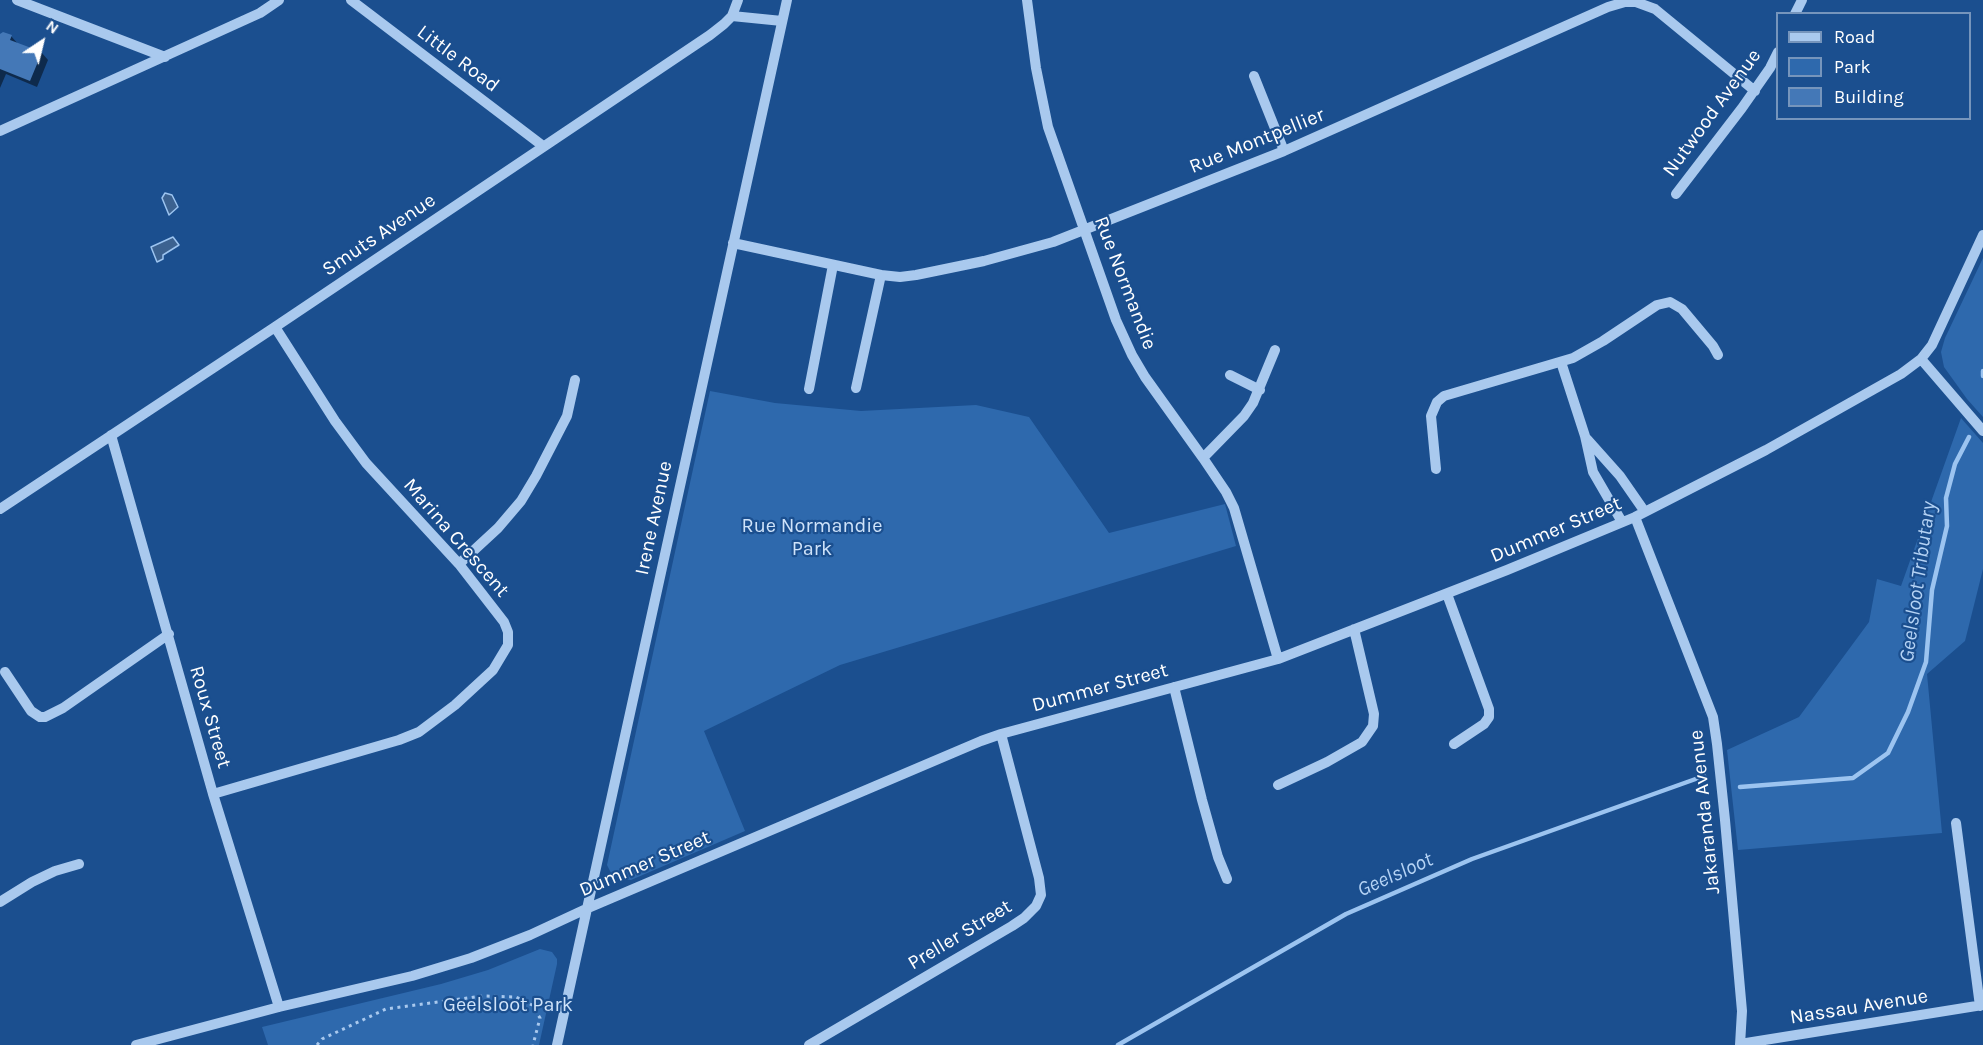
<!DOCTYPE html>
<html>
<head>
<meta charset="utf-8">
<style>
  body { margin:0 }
  #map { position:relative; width:1983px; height:1045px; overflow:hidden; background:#1b4f8f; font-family:Karla,sans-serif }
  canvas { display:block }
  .legend { position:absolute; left:1776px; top:12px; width:195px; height:108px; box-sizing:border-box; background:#1b4f8f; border:2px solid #7695bc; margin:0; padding:8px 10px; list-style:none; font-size:18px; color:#fff }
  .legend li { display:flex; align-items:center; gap:12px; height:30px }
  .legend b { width:30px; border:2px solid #7695bc }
  .north { position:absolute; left:12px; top:12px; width:60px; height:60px; -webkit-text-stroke:4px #1b4f8f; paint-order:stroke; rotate:35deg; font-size:16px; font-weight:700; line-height:24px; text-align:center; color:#fff }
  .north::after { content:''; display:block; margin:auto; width:21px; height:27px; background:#fff; clip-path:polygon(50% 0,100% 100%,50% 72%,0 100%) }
</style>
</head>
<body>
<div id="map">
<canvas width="1983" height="1045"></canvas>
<ul class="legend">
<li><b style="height:8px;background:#a9c9ee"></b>Road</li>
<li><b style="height:16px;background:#2e69ad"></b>Park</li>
<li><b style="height:16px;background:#4478b7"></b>Building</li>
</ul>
<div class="north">N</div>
</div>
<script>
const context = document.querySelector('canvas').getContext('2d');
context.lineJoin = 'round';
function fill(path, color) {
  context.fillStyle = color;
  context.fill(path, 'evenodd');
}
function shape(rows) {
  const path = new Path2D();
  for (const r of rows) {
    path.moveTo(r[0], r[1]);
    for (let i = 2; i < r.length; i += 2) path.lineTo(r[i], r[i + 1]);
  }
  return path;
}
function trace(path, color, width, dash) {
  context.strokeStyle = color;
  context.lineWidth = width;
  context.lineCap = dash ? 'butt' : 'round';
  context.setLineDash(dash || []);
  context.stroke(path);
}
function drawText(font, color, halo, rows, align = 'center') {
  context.font = font + ' Karla,sans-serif';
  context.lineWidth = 4.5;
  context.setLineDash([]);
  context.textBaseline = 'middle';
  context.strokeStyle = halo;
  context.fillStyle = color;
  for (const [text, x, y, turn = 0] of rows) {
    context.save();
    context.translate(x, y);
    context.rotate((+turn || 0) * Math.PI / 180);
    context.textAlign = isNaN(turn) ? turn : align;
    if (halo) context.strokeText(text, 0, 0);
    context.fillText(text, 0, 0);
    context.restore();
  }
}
fill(shape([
  [1983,258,1983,417,1967,399,1944,367,1941,352,1945,338],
  [710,391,775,403,861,411,976,405,1029,417,1109,533,1225,504,1236,546,840,665,704,731,745,831,631,880,619,879,611,873,607,865],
  [1961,418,1983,443,1983,569,1965,641,1927,674,1942,833,1738,850,1727,750,1799,717,1869,622,1877,579,1901,586],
  [540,949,552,952,557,959,557,964,539,1045,268,1045,262,1027,441,984,488,970]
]), '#2e69ad');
const water = shape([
  [165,193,172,195,178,207,169,215,162,198,165,193],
  [173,237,179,245,163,255,163,259,157,262,151,247,173,237]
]);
fill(water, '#3c6290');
trace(water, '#9cc4f0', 1.5);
fill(shape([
  [0,35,11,36,18,44,42,53,48,60,37,87,6,74,0,88]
]), '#0007');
trace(shape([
  [1983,371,1983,376],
  [1740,787,1853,778,1888,753,1908,712,1926,662,1932,590,1947,526,1946,498,1955,464,1969,437],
  [1118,1045,1346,914,1472,859,1704,776]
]), '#9cc4f0', 4.5);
fill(shape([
  [3,32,12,35,10,40,42,52,30,81,0,69,0,34]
]), '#4478b7');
trace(shape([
  [317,1045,322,1039,386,1009,483,996,516,997,532,1005,540,1018,533,1045]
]), '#a9c9ee', 3, [3, 4.5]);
trace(shape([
  [17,0,165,57],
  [351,0,543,146],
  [1027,0,1036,68,1048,127,1116,320,1132,355,1145,377,1203,458,1226,492,1234,508,1278,659],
  [1795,14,1802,0],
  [732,16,738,0],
  [1254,76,1284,151],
  [0,131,260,13,279,0],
  [1676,194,1742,108,1770,68,1778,52],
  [733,243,881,275,900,277,916,275,984,261,1053,242,1284,151,1608,7,1625,2,1636,2,1655,9,1755,91],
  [1921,359,1983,431],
  [1561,362,1585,436,1593,472,1622,522],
  [1230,375,1260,390],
  [856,388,881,275],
  [809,389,833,265],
  [111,435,213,794,279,1007],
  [1587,439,1620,476,1645,512],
  [1203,458,1244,416,1253,403,1275,350],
  [1436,469,1431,416,1437,402,1444,396,1573,358,1603,341,1657,305,1670,302,1682,309,1713,346,1718,355],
  [0,509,275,327,710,35,724,24,732,16,782,21],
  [1635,517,1713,717,1717,744,1725,820,1742,1011,1740,1045],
  [459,564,498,528,521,501,536,476,567,416,575,380],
  [1447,594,1489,709,1489,717,1484,724,1454,744],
  [5,672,31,711,40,717,45,717,63,708,169,634],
  [1174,687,1202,800,1218,857,1227,879],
  [1278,785,1327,762,1362,742,1373,726,1374,714,1354,629],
  [213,794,399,740,419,732,455,705,493,670,508,645,508,632,504,622,459,564,366,463,335,421,275,327],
  [1956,823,1980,1006],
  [0,902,32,882,55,871,79,864],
  [1740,1044,1983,1005],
  [136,1045,279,1007,412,976,471,958,530,935,586,909,981,741,1001,734,1278,659,1507,570,1635,517,1766,450,1901,374,1921,359,1932,345,1983,235],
  [557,1045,787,0],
  [809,1045,1012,926,1024,918,1036,906,1041,895,1039,878,1001,734]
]), '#a9c9ee', 10);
drawText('20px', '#fff', '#1b4f8f', [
  ["Little Road",458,59,37],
  ["Nutwood Avenue",1712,113,-54],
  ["Rue Montpellier",1257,141,-22],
  ["Smuts Avenue",379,235,-34],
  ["Rue Normandie",1125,283,69],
  ["Irene Avenue",654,518,-78],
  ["Dummer Street",1556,530,-23],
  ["Marina Crescent",456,538,49],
  ["Dummer Street",1100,688,-15],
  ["Roux Street",210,717,74],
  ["Jakaranda Avenue",1705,812,-96],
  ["Dummer Street",645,864,-23],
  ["Preller Street",960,935,-31],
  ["Nassau Avenue",1859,1007,-9]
]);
drawText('20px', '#cfe3fa', '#1b4f8f', [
  ["Rue Normandie",812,526],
  ["Park",812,549],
  ["Geelsloot Park",508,1005]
]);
drawText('italic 21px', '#b5d3f5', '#1b4f8f', [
  ["Geelsloot Tributary",1918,582,-82],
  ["Geelsloot",1395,875,-24]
]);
</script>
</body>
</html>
